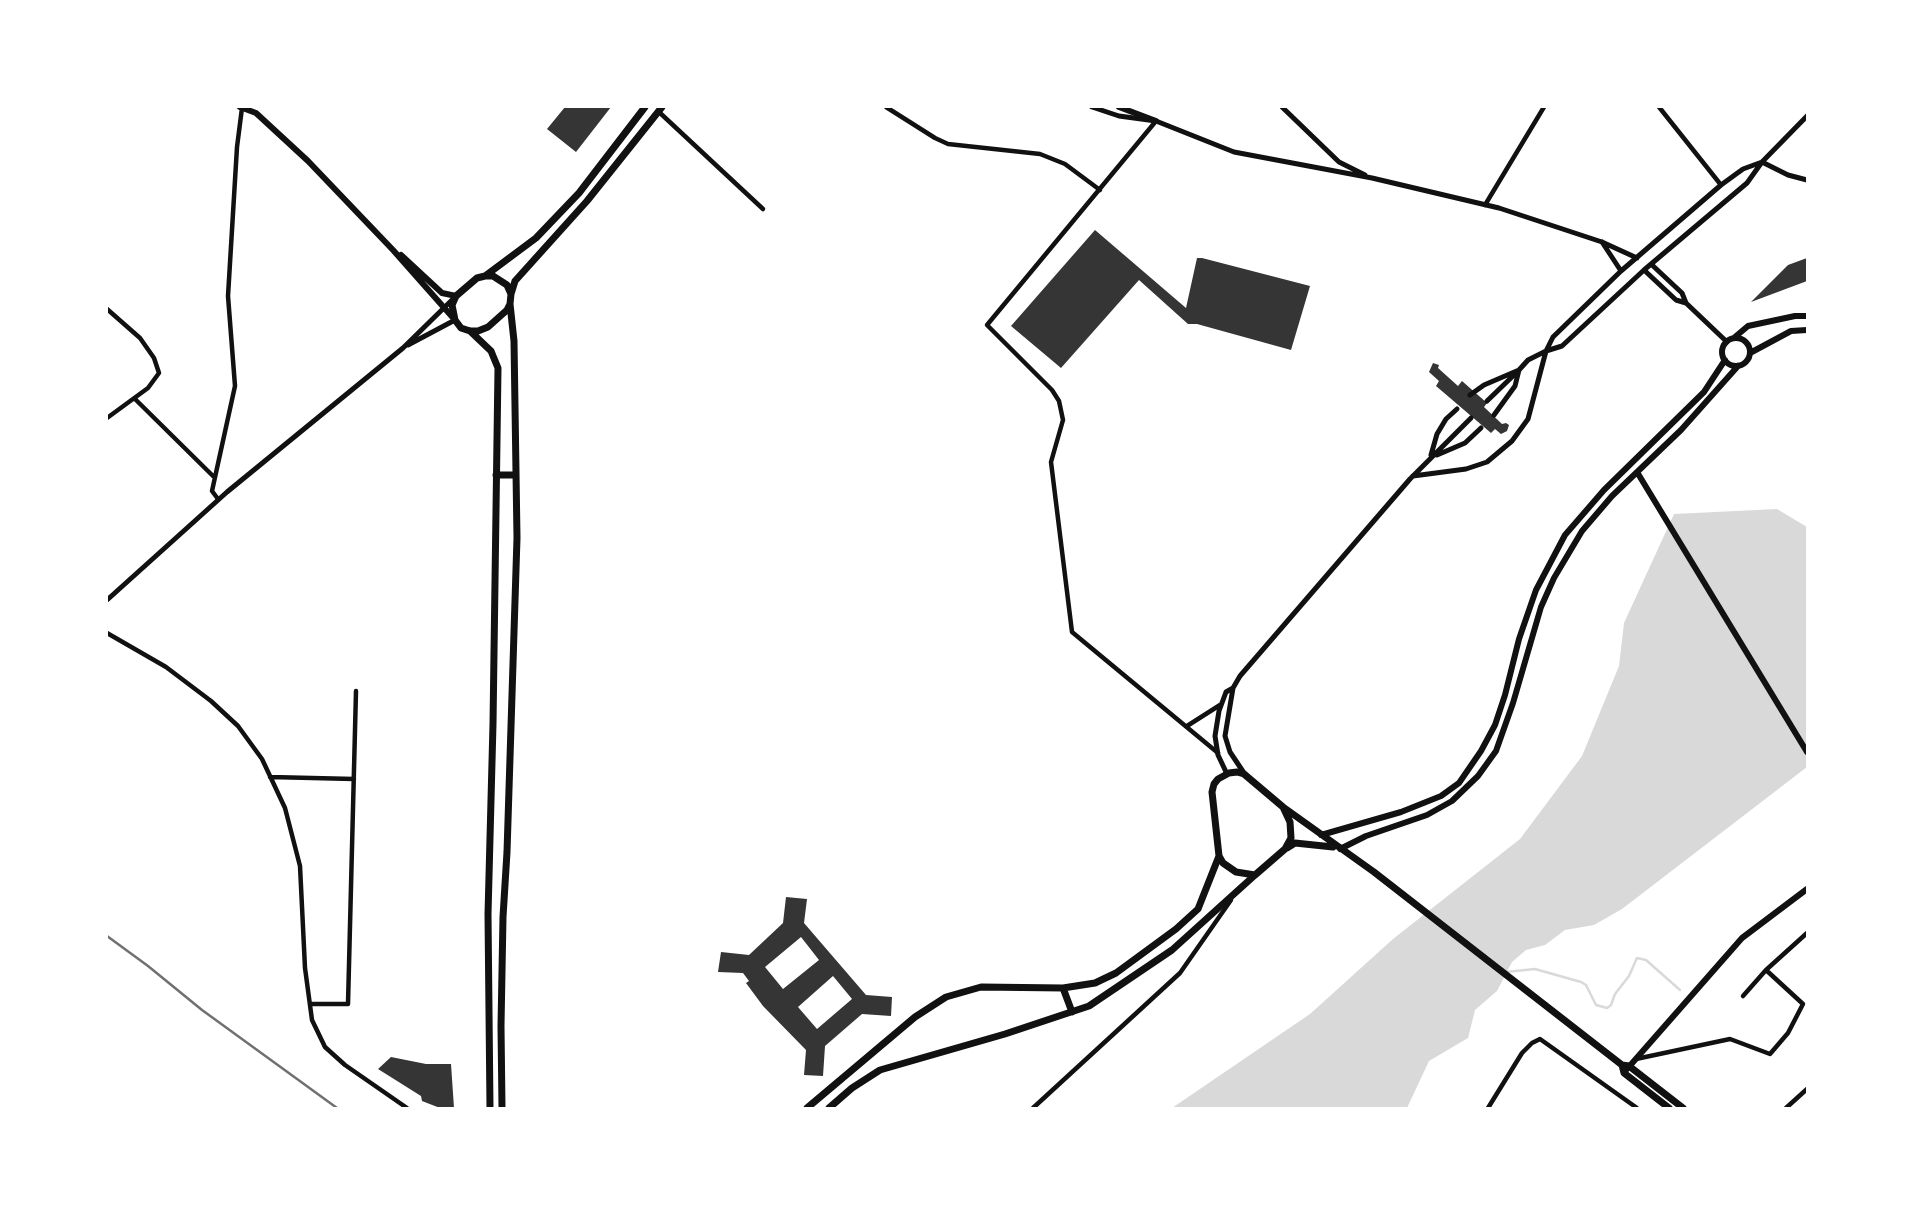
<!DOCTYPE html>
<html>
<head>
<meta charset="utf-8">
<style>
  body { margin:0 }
  #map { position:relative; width:1914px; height:1215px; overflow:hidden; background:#fff; font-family:Georgia,serif }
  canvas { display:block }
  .frame { position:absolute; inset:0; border:108px solid #fff; pointer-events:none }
</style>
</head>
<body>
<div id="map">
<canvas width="1914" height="1215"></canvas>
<div class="frame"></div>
</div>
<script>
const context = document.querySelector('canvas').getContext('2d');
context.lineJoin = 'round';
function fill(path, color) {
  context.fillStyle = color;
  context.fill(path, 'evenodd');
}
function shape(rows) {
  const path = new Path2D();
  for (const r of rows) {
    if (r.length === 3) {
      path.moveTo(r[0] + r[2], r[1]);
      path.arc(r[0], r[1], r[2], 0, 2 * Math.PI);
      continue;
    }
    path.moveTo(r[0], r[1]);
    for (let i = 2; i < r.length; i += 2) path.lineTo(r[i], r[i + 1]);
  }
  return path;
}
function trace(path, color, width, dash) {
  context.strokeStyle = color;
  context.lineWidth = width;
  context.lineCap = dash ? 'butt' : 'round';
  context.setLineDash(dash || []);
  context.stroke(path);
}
fill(shape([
  [1777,509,1807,527,1807,767,1622,909,1594,925,1565,930,1545,945,1526,950,1512,962,1497,991,1475,1010,1468,1038,1429,1061,1407,1108,1172,1108,1310,1014,1393,939,1520,839,1582,756,1619,666,1624,623,1674,514]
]), '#d9d9d9');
trace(shape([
  [1506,972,1535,969,1581,982,1586,985,1596,1005,1607,1008,1611,1005,1615,994,1629,976,1637,958,1646,960,1680,990]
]), '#d9d9d9', 2.5);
fill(shape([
  [565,107,611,107,576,152,547,129],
  [1095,230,1186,308,1197,258,1202,258,1310,286,1291,350,1197,324,1188,324,1139,280,1061,368,1011,326],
  [1807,258,1807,281,1751,302,1788,265],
  [1433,363,1439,365,1438,368,1458,386,1462,381,1487,403,1484,407,1502,424,1506,423,1509,425,1507,431,1501,434,1495,429,1491,433,1436,386,1439,381,1429,372],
  [786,897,807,899,804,923,866,995,892,997,891,1016,862,1014,825,1046,823,1076,804,1075,806,1050,763,1006,746,983,749,981,743,973,718,972,721,952,749,955,783,923],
  [801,937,819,960,783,989,765,967],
  [833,976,852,999,817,1029,798,1007],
  [391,1057,426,1064,451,1064,454,1108,440,1108,422,1101,421,1096,378,1069]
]), '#353535');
trace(shape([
  [886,107,935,138,948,144,1040,154,1065,164,1100,190],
  [1659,107,1721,185],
  [659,112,763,209],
  [1156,121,987,325,1052,390,1059,401,1063,420,1051,462,1072,632,1218,753],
  [1485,205,1544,107],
  [107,309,140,338,154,358,159,373,148,388,107,418],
  [135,399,214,477],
  [218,499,212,491,235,386,228,296,237,147,242,108],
  [107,633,166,667,211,701,238,726,262,759,285,808,300,866,305,968,312,1020,325,1047,345,1065,407,1108],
  [1187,726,1220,705],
  [270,777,354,779],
  [1743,996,1766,970,1807,933],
  [310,1004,348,1004,356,691],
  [1636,1059,1730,1039,1770,1054,1788,1033,1803,1004,1766,970],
  [1033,1108,1180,973,1231,900],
  [1488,1108,1522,1053,1532,1043,1540,1039,1637,1108],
  [1786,1108,1807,1089]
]), '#111', 4.5);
trace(shape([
  [1092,107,1119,116,1156,121,1234,152,1372,178,1499,208,1602,242,1637,258],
  [1282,107,1339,162,1365,175],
  [1762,162,1788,175,1807,180],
  [1602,242,1621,271],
  [1651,264,1682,293,1686,303],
  [1644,270,1676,300,1686,303,1727,342],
  [408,345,455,320],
  [1470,395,1484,385,1519,370,1528,360,1546,351,1562,346,1644,270,1747,183,1762,162],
  [1487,401,1515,374],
  [1494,415,1515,386,1519,370],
  [1431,455,1437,434,1446,419,1457,409],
  [1437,455,1465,443,1481,428],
  [1413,476,1466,469,1487,462,1512,441,1528,419,1546,351,1553,337,1621,271,1721,185,1743,169,1762,162,1807,116],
  [107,600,227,492,403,348,453,299],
  [1233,688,1225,736,1230,752,1244,773],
  [1227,774,1218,755,1215,736,1219,711,1226,692,1233,688,1240,676,1410,479,1471,418]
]), '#111', 5);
trace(shape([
  [240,107,256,113,308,161,393,250,455,320],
  [1119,107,1156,121],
  [401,255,442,293,456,296],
  [1735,337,1748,326,1795,316,1807,316],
  [1736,352,14],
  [1750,353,1791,331,1807,330],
  [1637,472,1807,752],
  [1321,835,1401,812,1441,796,1459,783,1481,751,1495,725,1505,695,1519,639,1536,590,1565,535,1604,490,1704,392,1725,360],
  [1340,849,1366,836,1427,815,1452,801,1478,776,1496,751,1513,703,1541,607,1554,578,1582,531,1612,496,1681,430,1738,366],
  [1627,1069,1742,938,1807,889]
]), '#111', 6);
trace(shape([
  [485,276,536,238,579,193,645,107],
  [485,276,493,276,507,285,511,294,510,304,507,310,488,327,478,331,470,331,461,328,455,320,452,305,456,296,477,278,485,276],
  [511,294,515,281,587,201,662,107],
  [470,331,491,351,498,368,493,724,488,914,490,1108],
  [496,475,516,475],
  [1237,772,1244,774,1283,807,1290,822,1291,838,1285,849,1255,875,1236,872,1223,863,1219,856,1212,792,1214,784,1218,779,1229,773,1237,772],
  [1283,807,1374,872,1622,1065],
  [1287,848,1295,843,1333,847],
  [1063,988,1072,1012],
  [502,1108,501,1026,503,917,507,852,517,538,514,341,510,304],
  [807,1108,915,1017,946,997,981,987,1063,988,1095,983,1116,973,1176,929,1198,909,1219,856],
  [829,1108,852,1088,880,1070,1005,1034,1089,1006,1172,950,1255,875],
  [1669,1108,1624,1073,1622,1065,1629,1066,1683,1108]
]), '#111', 7);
trace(shape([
  [107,936,148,966,202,1010,337,1108]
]), '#707070', 2.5);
</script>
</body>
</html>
